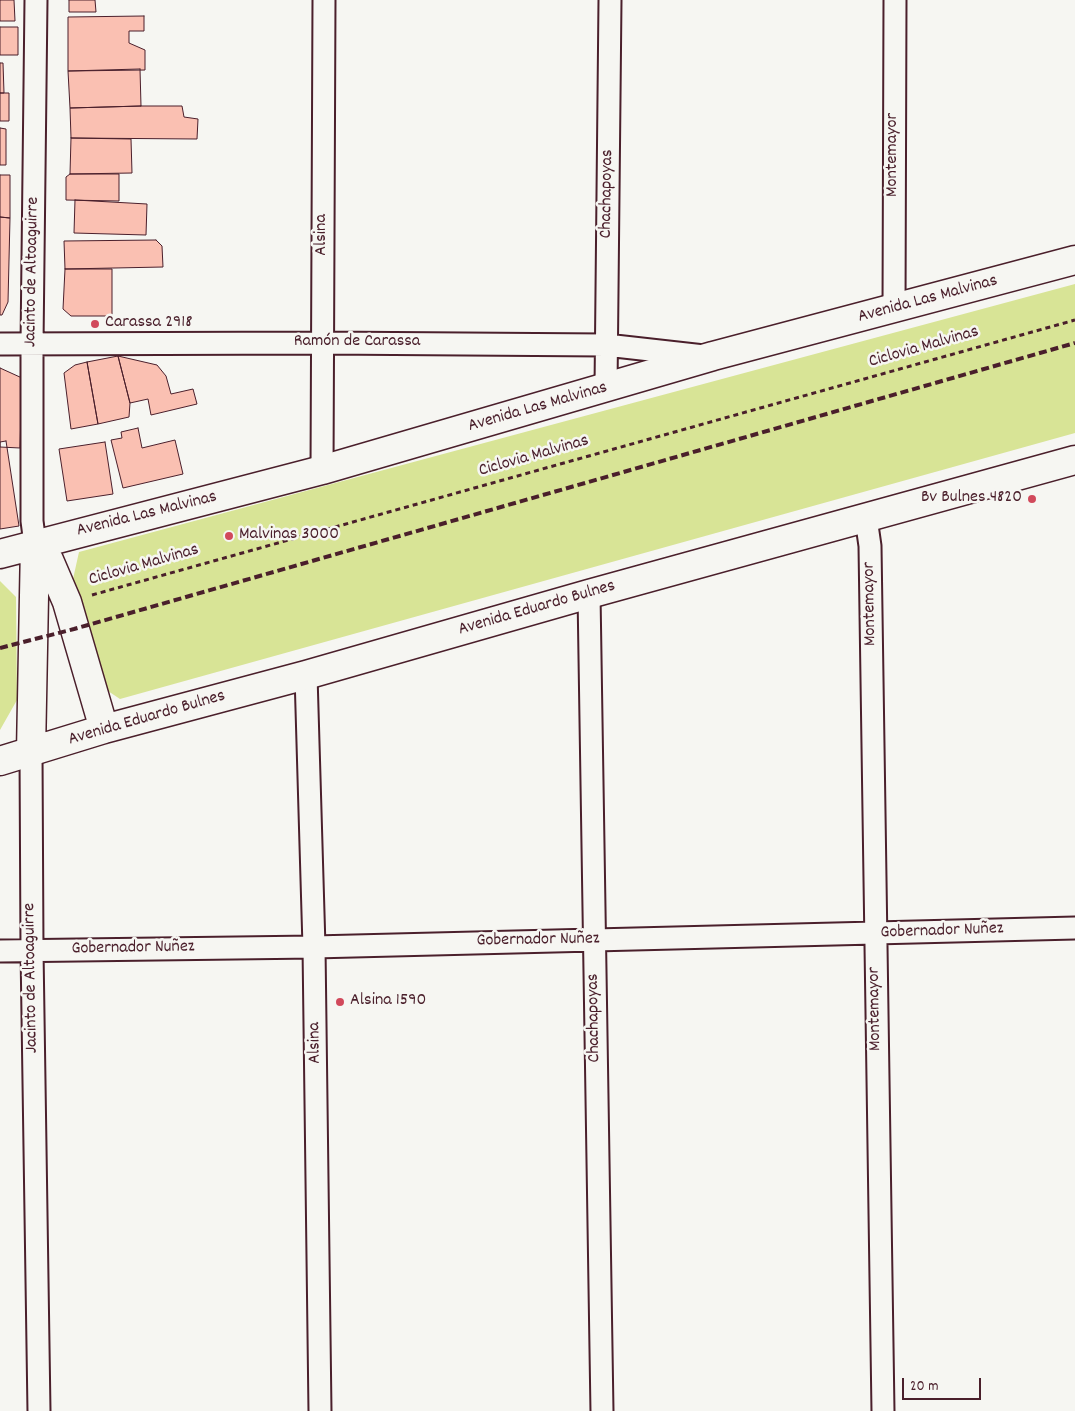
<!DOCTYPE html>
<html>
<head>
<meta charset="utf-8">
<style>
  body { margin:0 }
  #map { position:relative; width:1075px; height:1411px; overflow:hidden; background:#f6f6f2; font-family:Dekko,sans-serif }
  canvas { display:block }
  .scale { position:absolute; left:902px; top:1378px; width:79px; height:22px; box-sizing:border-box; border:2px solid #4a1f2b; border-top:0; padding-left:6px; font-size:15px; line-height:18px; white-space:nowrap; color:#4a1f2b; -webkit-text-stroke:4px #f6f6f2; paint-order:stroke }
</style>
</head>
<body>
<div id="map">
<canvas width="1075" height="1411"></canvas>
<div class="scale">20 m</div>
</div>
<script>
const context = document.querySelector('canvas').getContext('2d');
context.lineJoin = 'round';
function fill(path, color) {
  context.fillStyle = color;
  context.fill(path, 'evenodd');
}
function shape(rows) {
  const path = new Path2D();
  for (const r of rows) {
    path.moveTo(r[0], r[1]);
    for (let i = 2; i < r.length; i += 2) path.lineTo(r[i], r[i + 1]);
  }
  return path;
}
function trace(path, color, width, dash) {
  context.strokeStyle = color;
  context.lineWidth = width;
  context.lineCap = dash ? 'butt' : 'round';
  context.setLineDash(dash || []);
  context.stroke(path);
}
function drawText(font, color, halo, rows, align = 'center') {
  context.font = font + ' Dekko,sans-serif';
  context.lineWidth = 5;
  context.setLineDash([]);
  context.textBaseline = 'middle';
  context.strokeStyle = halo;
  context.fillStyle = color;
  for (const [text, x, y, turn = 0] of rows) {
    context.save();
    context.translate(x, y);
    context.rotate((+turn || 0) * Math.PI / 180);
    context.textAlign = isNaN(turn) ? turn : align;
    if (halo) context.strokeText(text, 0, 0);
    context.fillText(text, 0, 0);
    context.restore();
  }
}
fill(shape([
  [1075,284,1075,433,120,699,102,687,73,579,79,552],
  [0,581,16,597,17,700,0,730]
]), '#d8e496');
const building = shape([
  [0,0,14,0,15,21,0,21,0,0],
  [69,0,95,0,96,12,69,12,69,0],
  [144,16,144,31,129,31,129,43,145,50,145,70,68,71,68,17,144,16],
  [0,27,18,27,18,55,0,55,0,27],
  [0,63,3,63,4,93,0,93,0,63],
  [140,69,141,106,70,108,68,71,140,69],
  [0,93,9,93,9,121,0,121,0,93],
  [141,106,182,106,184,117,198,119,197,139,71,138,70,108,141,106],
  [0,128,6,129,6,165,0,165,0,128],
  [71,138,131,139,132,173,70,174,71,138],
  [70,174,119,174,119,201,66,200,66,177,70,174],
  [0,175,10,175,10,218,0,217,0,175],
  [75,200,147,204,146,235,74,233,75,200],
  [0,217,10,218,8,302,2,315,0,315,0,217],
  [156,240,162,246,163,267,65,269,64,241,156,240],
  [65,269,112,269,112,316,71,316,63,309,65,269],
  [118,356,130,403,129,417,98,424,87,362,118,356],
  [118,356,157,365,166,376,171,394,193,389,197,404,151,415,148,399,130,403,118,356],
  [87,362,98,424,71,429,64,373,75,365,87,362],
  [0,368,22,378,20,448,0,447,0,368],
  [138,428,142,448,175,440,183,474,123,488,111,440,122,438,121,432,138,428],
  [6,441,19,526,0,529,0,442,6,441],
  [105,442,113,494,67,501,59,449,105,442]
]);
fill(building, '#fac0b2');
trace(building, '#4a1f2b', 1);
const minor = shape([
  [894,310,895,0],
  [0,344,323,343,606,345,704,356],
  [606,388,610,0],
  [322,470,324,0],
  [866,518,870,546,883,1411],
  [35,544,32,521,32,344,36,0],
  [589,594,602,1411],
  [306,675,314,947,320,1411],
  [31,752,32,950,39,1411],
  [0,951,314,947,1075,928]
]);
const secondary = shape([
  [35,544,49,560,67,602,104,729],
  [0,554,322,470,713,356,1075,260],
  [31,752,35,544],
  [0,761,104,729,306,675,589,594,1075,460]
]);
trace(minor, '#4a1f2b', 25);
trace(secondary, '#4a1f2b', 31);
trace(shape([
  [92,595,1075,320]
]), '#4a1f2b', 3, [5, 4]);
trace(minor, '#f6f6f2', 21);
trace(secondary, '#f6f6f2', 28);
trace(shape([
  [0,648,74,629,1075,343]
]), '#4a1f2b', 4, [8, 4]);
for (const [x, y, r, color] of [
  [95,324,5,"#d1495b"],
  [1032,499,5,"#d1495b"],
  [229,536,5,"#d1495b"],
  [340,1002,5,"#d1495b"]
]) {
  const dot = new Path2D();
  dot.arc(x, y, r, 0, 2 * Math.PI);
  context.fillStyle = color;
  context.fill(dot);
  trace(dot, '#f6f6f2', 2);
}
drawText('18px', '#4a1f2b', '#f6f6f2', [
  ["Montemayor",894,155,-90],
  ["Chachapoyas",608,194,-89],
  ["Alsina",323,235,-90],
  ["Jacinto de Altoaguirre",33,272,-89],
  ["Avenida Las Malvinas",928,300,-15],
  ["Ramón de Carassa",357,343],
  ["Ciclovia Malvinas",924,348,-16],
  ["Avenida Las Malvinas",538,408,-16],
  ["Ciclovia Malvinas",534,457,-16],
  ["Avenida Las Malvinas",147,515,-14],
  ["Ciclovia Malvinas",144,566,-16],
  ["Montemayor",871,604,-91],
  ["Avenida Eduardo Bulnes",537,609,-16],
  ["Avenida Eduardo Bulnes",147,719,-16],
  ["Gobernador Nuñez",942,932,-2],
  ["Gobernador Nuñez",538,941,-1],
  ["Gobernador Nuñez",133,949,-1],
  ["Jacinto de Altoaguirre",32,978,-91],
  ["Montemayor",876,1009,-91],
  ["Chachapoyas",595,1018,-91],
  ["Alsina",316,1043,-91]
]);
drawText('18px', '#4a1f2b', '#f6f6f2', [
  ["Carassa 2918",105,324],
  ["Bv Bulnes 4820",1022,499,"right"],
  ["Malvinas 3000",239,536],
  ["Alsina 1590",350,1002]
], 'left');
</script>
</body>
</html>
